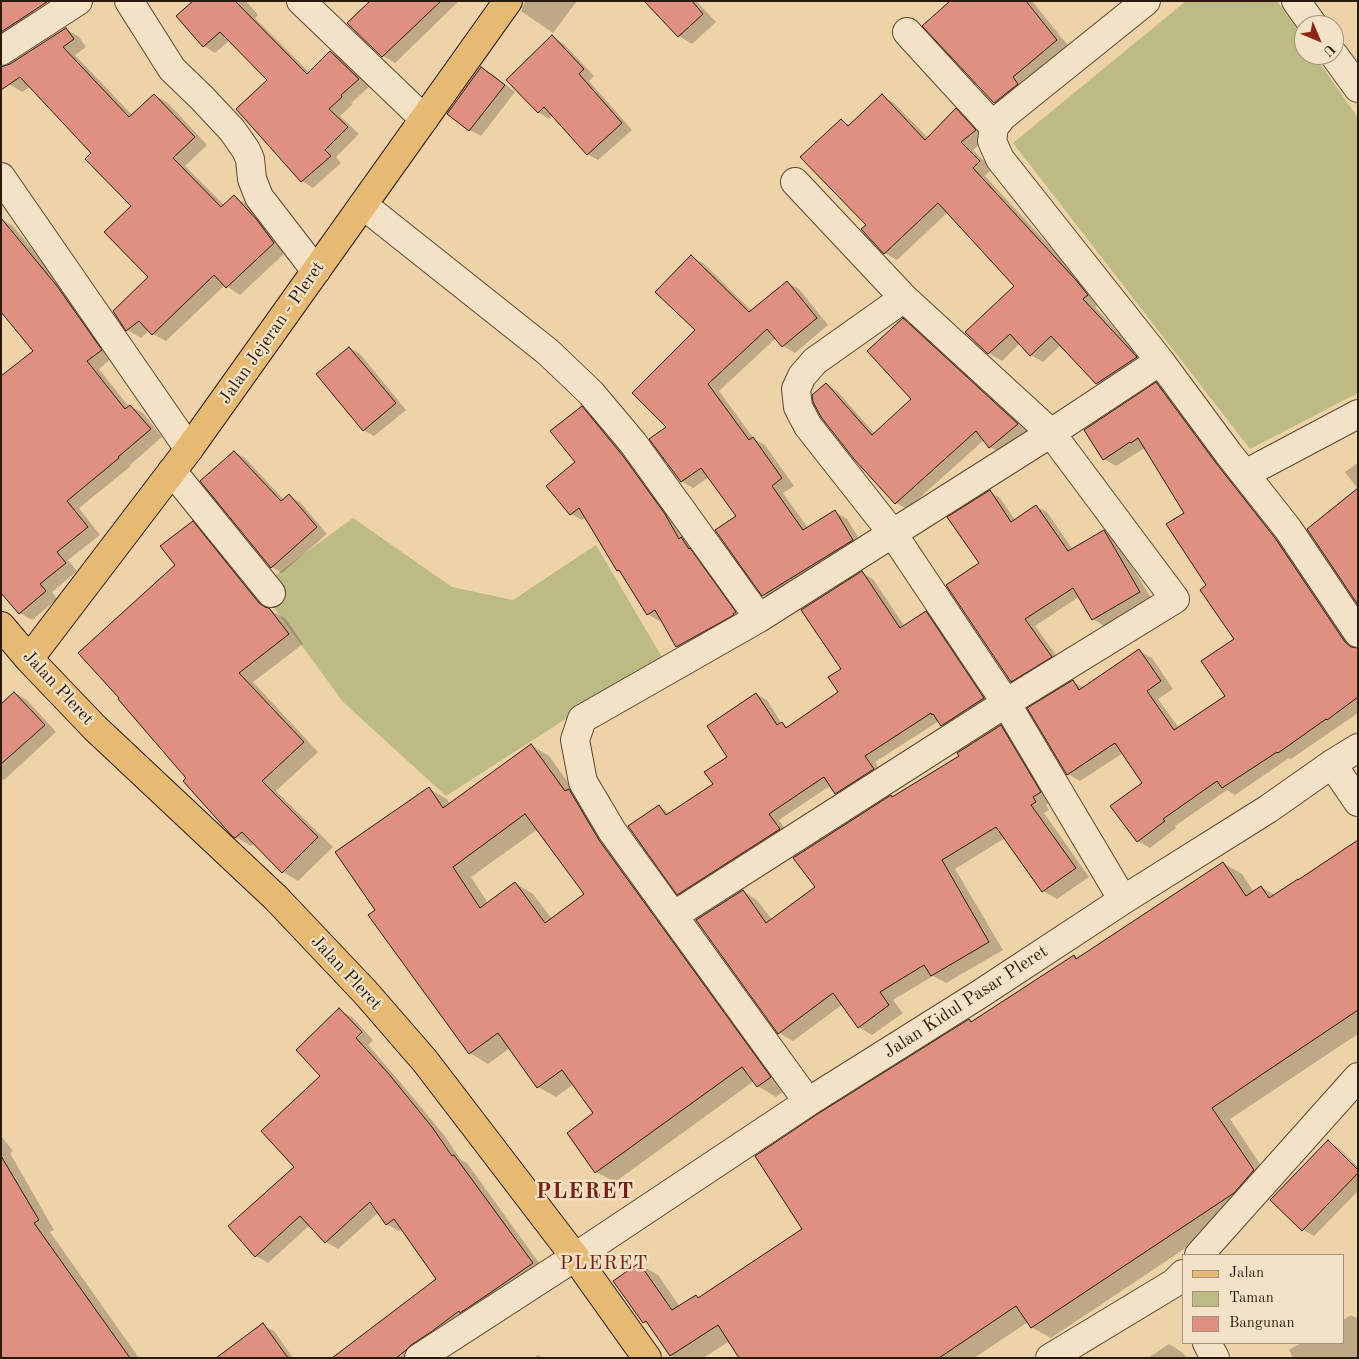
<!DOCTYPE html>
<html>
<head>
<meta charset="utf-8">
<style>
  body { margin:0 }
  #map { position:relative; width:1359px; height:1359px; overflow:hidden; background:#eed3a8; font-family:"Old Standard TT",serif }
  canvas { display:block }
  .frame { position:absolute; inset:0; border:2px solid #2b1a0c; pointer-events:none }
  .legend { position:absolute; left:1182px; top:1254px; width:162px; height:90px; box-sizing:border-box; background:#f4e2c6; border:1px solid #a4927c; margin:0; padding:6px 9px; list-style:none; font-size:15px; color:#2b1a0c }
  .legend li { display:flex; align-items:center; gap:10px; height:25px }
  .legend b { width:25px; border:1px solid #a4927c }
  .north { position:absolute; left:1294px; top:15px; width:50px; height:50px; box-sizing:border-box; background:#f4e2c6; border:1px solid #a4927c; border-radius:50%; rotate:135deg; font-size:14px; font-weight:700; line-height:20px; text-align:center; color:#2b1a0c }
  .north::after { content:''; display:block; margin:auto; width:18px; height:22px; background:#8f2418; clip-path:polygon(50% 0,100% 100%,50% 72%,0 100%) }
</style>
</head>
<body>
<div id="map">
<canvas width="1359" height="1359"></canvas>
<div class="frame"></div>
<ul class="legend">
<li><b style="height:6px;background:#e7ba74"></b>Jalan</li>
<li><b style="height:14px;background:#bdbb84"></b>Taman</li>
<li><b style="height:14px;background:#e09081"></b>Bangunan</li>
</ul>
<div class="north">U</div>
</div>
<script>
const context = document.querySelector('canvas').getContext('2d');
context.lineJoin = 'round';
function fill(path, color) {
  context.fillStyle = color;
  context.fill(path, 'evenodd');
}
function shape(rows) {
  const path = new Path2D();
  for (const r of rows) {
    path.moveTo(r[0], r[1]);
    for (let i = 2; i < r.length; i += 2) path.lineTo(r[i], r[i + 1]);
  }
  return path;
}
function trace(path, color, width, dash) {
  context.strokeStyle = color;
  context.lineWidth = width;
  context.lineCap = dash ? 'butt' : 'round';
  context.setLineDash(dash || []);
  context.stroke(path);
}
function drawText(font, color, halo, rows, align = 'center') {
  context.font = font + ' "Old Standard TT",serif';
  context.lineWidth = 4.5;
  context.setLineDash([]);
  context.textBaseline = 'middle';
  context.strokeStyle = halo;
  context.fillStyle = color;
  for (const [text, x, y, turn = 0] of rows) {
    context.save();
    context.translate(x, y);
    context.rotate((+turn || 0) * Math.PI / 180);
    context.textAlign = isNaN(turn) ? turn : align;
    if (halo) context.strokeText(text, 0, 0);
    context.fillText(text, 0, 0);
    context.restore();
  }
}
fill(shape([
  [1186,1,1277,1,1304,40,1304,55,1314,55,1358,118,1358,393,1250,449,1013,143],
  [353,518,452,587,513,600,596,545,662,657,446,796,343,702,259,587]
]), '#bdbb84');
fill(shape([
  [1,1,26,1,40,20,1,46],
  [195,1,246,1,258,15,255,18,310,73,331,52,342,59,370,86,351,103,353,104,340,116,359,134,336,157,341,163,313,188,302,181,269,80,230,40,215,53,204,46],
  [372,1,459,1,395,63,383,56,348,23],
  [525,1,577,1,553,33,521,11],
  [645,1,696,1,716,22,692,44,679,36],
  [970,1,1032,1,1070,48,1008,110,994,102],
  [66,29,79,37,86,47,75,55,133,116,154,95,168,103,207,145,185,166,225,206,234,197,248,205,287,251,240,295,225,285,166,341,153,334,150,330,141,338,127,330,150,277,132,206,93,153,30,87,22,92,9,84,10,65],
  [552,37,563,43,594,76,589,81,632,130,598,160,587,154,553,115,549,119,538,112],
  [481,68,492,74,515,92,481,136,470,130,448,114],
  [882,96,894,103,928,138,956,110,968,117,987,138,973,150,992,169,985,176,1087,287,1100,303,1095,307,1149,365,1110,391,1097,383,1061,345,1043,362,1031,355,1020,343,1002,361,989,353,966,332,1015,286,948,212,897,260,885,253,867,225,841,120,851,126],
  [1,219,13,226,70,295,113,357,99,369,129,407,130,406,143,413,162,437,130,465,131,466,79,508,100,535,68,560,77,571,52,592,57,599,32,620,20,613,35,351],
  [691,257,703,263,752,311,787,282,799,289,828,325,795,353,783,346,776,338,719,391,754,439,765,445,794,486,783,493,808,528,835,512,847,519,864,547,775,602,763,595,738,516,709,477,693,488,681,481,668,427,697,330],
  [903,320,914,326,1028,431,1001,453,990,447,984,440,907,509,896,503,855,458,826,384,837,391,875,434,912,400],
  [350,348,360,354,406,410,374,436,363,430],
  [1156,384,1169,391,1288,547,1358,649,1358,713,1291,759,1289,758,1235,795,1227,790,1175,826,1176,828,1150,848,1138,841,1144,783,1123,753,1080,781,1068,774,1073,682,1085,688,1140,651,1152,658,1173,689,1158,699,1179,728,1226,696,1236,640,1208,586,1185,513,1146,448,1144,450,1143,449,1116,466,1104,459],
  [582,408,593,414,628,456,745,619,688,653,677,646,662,619,659,621,648,614,622,573,617,570,586,517,582,520,571,514],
  [234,452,245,458,284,500,289,496,300,502,327,534,282,573,272,567],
  [1358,463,1358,489,1345,472],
  [990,492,1000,498,1015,520,1036,506,1047,512,1073,550,1104,532,1115,538,1151,598,1104,626,1093,619,1080,596,1035,626,1062,663,1022,687,1012,681,981,563],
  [193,523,208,532,273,612,285,618,303,644,253,682,318,752,276,791,333,847,298,881,283,872,255,843,251,846,234,836,188,778,177,565],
  [862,573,873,579,905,627,926,612,936,619,994,705,953,731,942,725,939,721,875,762,884,775,847,799,836,793,831,785,779,820,790,836,689,900,678,894,659,807,671,814,714,784,729,757,756,694,767,700,782,724,788,727,840,693,842,669],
  [15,693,27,700,56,732,4,780,1,779,1,706],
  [1001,726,1015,734,1054,800,1046,805,1049,810,1044,813,1089,877,1057,899,1043,891,1005,838,955,869,1003,950,946,983,933,976,893,1000,903,1013,872,1035,858,1027,843,1004,793,1041,779,1033,743,891,757,900,772,920,816,888,894,798,961,756],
  [531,745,549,756,788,1088,776,1097,758,1086,754,1081,615,1182,596,1172,595,1114,574,1084,556,1097,538,1087,510,1048,488,1064,470,1053,377,910,429,789,447,799,450,804],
  [538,829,586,894,552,919,533,894,515,883,488,903,471,877],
  [1358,841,1358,1034,1230,1119,1272,1182,1253,1203,1051,1338,1031,1327,1028,1322,974,1358,741,1358,730,1341,703,1358,675,1358,671,1356,653,1328,644,1322,639,1264,658,1275,680,1307,696,1296,699,1298,804,1229,972,1023,1074,957,1078,959,1223,863,1242,874,1254,892,1261,887,1275,895],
  [339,1010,352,1017,373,1040,368,1045,400,1082,444,1135,461,1160,467,1163,544,1270,418,1358,334,1358,438,1279,403,1229,399,1231,387,1224,379,1212,338,1249,326,1242,310,1225,268,1263,256,1256,296,1167],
  [1,1136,13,1151,10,1153,54,1230,50,1232,139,1358,1,1358],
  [1328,1142,1339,1148,1358,1167,1358,1191,1314,1236,1303,1230],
  [1351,1315,1358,1319,1358,1358,1293,1358,1289,1350,1301,1343,1343,1343,1343,1320],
  [263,1325,274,1331,293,1358,218,1358],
  [1169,1344,1183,1353,1187,1358,1148,1358],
  [538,1355,543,1358,534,1358]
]), '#0003');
const building = shape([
  [1,1,47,1,47,2,1,32,1,1],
  [193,1,235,1,307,74,330,51,359,79,341,95,342,97,329,109,348,127,325,150,331,156,301,182,236,109,267,80,220,32,203,47,176,16,193,1],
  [370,1,441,1,382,57,347,23,370,1],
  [644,1,692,1,703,14,678,37,644,1],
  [950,1,1026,1,1057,40,1013,77,1018,84,994,103,922,26,950,1],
  [66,28,74,39,63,47,129,117,154,94,195,137,173,158,221,207,234,195,257,220,274,243,226,288,214,275,152,335,139,321,126,331,113,311,148,277,104,232,131,206,85,159,91,153,20,77,1,90,1,67,10,64,66,28],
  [552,35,584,69,579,74,622,123,587,155,544,107,538,113,506,80,552,35],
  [481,67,505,85,469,131,447,114,481,67],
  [882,94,925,140,956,108,976,130,961,142,980,161,973,168,1075,279,1088,295,1083,299,1137,357,1096,384,1051,336,1030,356,1010,334,988,354,965,332,1014,286,938,203,884,254,861,229,866,225,800,157,841,119,848,126,882,94],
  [1,218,57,286,102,350,87,361,125,409,130,405,151,429,118,457,119,458,67,501,88,527,57,552,66,563,40,584,46,591,19,614,1,593,1,376,33,351,1,312,1,218],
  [691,255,749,312,787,281,817,318,782,347,767,329,708,384,749,440,753,437,782,478,772,486,803,530,835,510,853,540,762,596,715,530,736,516,701,468,681,482,649,439,666,427,632,393,695,330,655,292,691,255],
  [903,318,1018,424,989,448,976,431,895,504,854,459,821,417,813,402,812,395,826,383,872,435,911,399,867,351,903,318],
  [349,347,396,403,363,431,316,374,349,347],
  [1156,382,1216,463,1275,538,1345,642,1351,647,1358,648,1358,697,1327,720,1326,719,1278,753,1277,752,1222,788,1217,781,1163,819,1165,821,1137,842,1110,806,1142,783,1115,743,1067,775,1027,708,1073,680,1079,690,1139,649,1161,681,1147,691,1174,730,1225,696,1201,661,1234,639,1200,590,1206,585,1166,524,1184,513,1138,438,1131,443,1130,442,1103,460,1084,430,1156,382],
  [582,406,623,456,665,514,679,539,681,537,689,549,690,548,736,612,733,614,734,615,676,647,655,610,647,615,619,570,617,571,579,508,570,515,546,486,575,462,550,431,582,406],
  [234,451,281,501,289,494,317,527,271,568,200,481,234,451],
  [1358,488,1358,605,1307,529,1358,488],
  [990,490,1011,522,1036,505,1068,551,1104,530,1140,592,1092,620,1073,588,1025,619,1052,657,1011,682,946,585,979,563,947,517,990,490],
  [193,521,259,603,265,607,269,608,289,634,239,673,304,742,262,781,318,837,282,873,242,832,235,838,233,837,183,781,186,778,118,699,119,698,78,653,175,565,160,546,193,521],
  [862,571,900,628,926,611,984,698,941,726,933,714,932,715,931,713,865,756,874,769,835,794,824,777,769,814,780,829,677,895,628,826,659,805,666,815,713,784,704,772,727,757,707,726,756,693,777,725,782,722,786,728,838,692,828,677,841,669,801,610,862,571],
  [14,692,45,725,1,764,1,704,14,692],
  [1001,725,1041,792,1033,797,1036,802,1031,805,1076,868,1042,892,996,827,942,860,989,942,931,976,924,965,880,992,889,1005,858,1028,833,993,778,1034,696,920,743,890,766,923,815,887,793,858,891,795,892,797,959,756,957,753,1001,725],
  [531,744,565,791,569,789,599,840,771,1077,757,1087,742,1067,595,1173,567,1133,593,1113,562,1070,537,1088,498,1033,469,1054,368,915,375,910,335,852,429,787,443,808,531,744],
  [525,814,584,894,545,923,515,882,480,908,453,867,525,814],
  [1358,840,1358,1010,1212,1108,1254,1170,1234,1193,1031,1328,1016,1306,939,1358,739,1358,718,1325,670,1356,646,1321,643,1323,613,1281,639,1263,672,1310,696,1295,698,1298,802,1229,755,1156,816,1115,969,1019,971,1022,1074,955,1076,959,1223,862,1246,896,1261,886,1269,898,1298,879,1298,880,1358,840],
  [339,1008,362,1032,356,1038,388,1073,432,1127,452,1156,454,1155,533,1263,487,1295,460,1313,459,1311,431,1332,411,1345,405,1351,396,1358,332,1358,436,1279,394,1219,386,1225,370,1202,325,1243,300,1216,255,1257,228,1226,294,1167,261,1131,320,1076,296,1050,339,1008],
  [1328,1140,1358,1170,1358,1173,1302,1231,1270,1200,1328,1140],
  [1,1156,39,1220,34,1223,130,1358,1,1358,1,1156],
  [263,1323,288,1358,216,1358,263,1323]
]);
fill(building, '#e09081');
trace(building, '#2b1a0c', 1);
const minor = shape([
  [129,1,172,69,202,98,232,130,246,150,250,159,252,179,259,197,316,271],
  [301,1,424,119],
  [1146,1,1003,116,994,127,992,141,1000,159,1160,361,1228,453,1288,529,1358,633],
  [1296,1,1313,25],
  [907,32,994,127],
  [1,51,78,1],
  [1334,55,1358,88],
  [1,177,189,449],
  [363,205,548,352,591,393,633,443,759,618],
  [904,298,815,361,802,376,796,389,798,407,808,426,893,534,1006,703,1123,900],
  [172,471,271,593],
  [1245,474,1358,414],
  [1332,764,1358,802],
  [673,916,1006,703,1175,599,1051,433,904,298,795,182],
  [808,1102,612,831,583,782,575,740,582,719,759,618,1051,433,1160,361],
  [1199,1255,1358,1077],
  [1207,1343,1215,1358],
  [419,1358,575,1257,808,1102,980,994,1123,900,1268,809,1332,764,1358,748],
  [1050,1358,1174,1283,1183,1274]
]);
const major = shape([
  [1,626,29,659,95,728,276,898,366,993,425,1061,575,1257,647,1358],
  [29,659,189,449,508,1]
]);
trace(minor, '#5c4833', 30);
trace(major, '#2b1a0c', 30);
trace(minor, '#f4e2c6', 28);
trace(major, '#e7ba74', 28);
drawText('18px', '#2b1a0c', '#f4e2c6', [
  ["Jalan Jejeran - Pleret",272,333,-55],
  ["Jalan Pleret",58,688,47],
  ["Jalan Pleret",346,973,47],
  ["Jalan Kidul Pasar Pleret",966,1002,-33]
]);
context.letterSpacing = '1px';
drawText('20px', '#7a1f14', '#f4e2c6', [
  ["PLERET",604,1264]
]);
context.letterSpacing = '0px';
context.letterSpacing = '1px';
drawText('bold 22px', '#7a1f14', '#f4e2c6', [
  ["PLERET",585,1192]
]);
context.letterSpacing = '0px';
</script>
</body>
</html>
